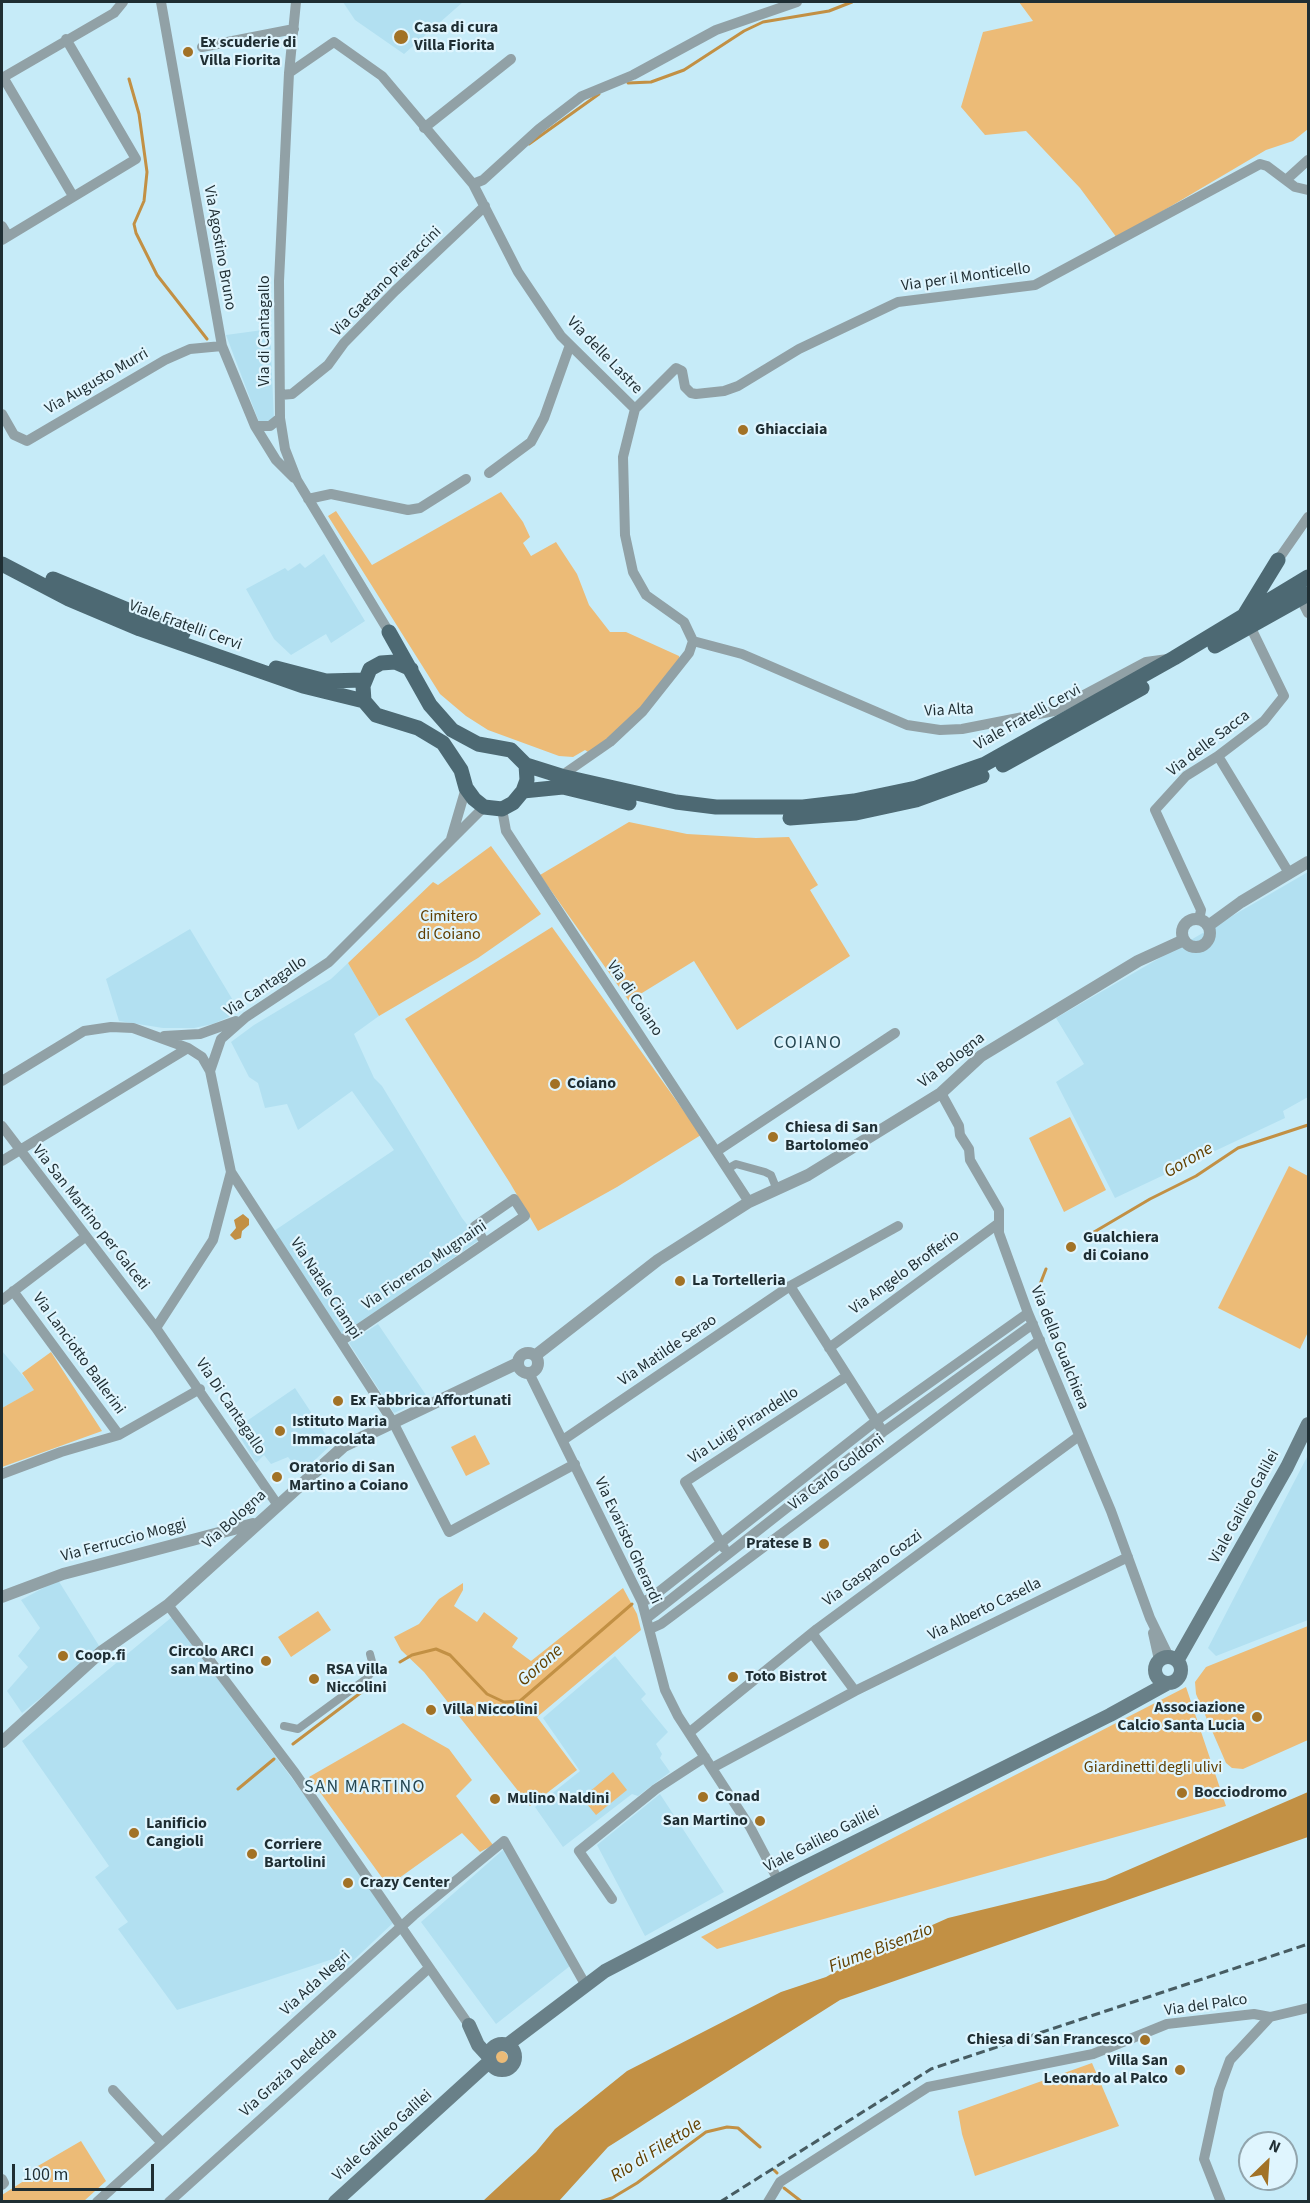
<!DOCTYPE html>
<html>
<head>
<meta charset="utf-8">
<style>
  body { margin:0 }
  #map { position:relative; width:1310px; height:2203px; overflow:hidden; background:#c6ebf8; font-family:"Source Sans 3",sans-serif }
  canvas { display:block }
  .frame { position:absolute; inset:0; border:3px solid #1f2e33; pointer-events:none }
  .north { position:absolute; left:1238px; top:2131px; width:60px; height:60px; box-sizing:border-box; background:#dff5fe; border:2px solid #92a5ad; border-radius:50%; rotate:25deg; font-size:16px; font-weight:700; line-height:24px; text-align:center; color:#1f2e33 }
  .north::after { content:''; display:block; margin:auto; width:21px; height:27px; background:#a27226; clip-path:polygon(50% 0,100% 100%,50% 72%,0 100%) }
  .scale { position:absolute; left:12px; top:2164px; width:142px; height:27px; box-sizing:border-box; border:3px solid #1f2e33; border-top:0; padding-left:8px; font-size:18px; line-height:21px; white-space:nowrap; color:#1f2e33; -webkit-text-stroke:4px #dff5fe; paint-order:stroke }
</style>
</head>
<body>
<div id="map">
<canvas width="1310" height="2203"></canvas>
<div class="frame"></div>
<div class="north">N</div>
<div class="scale">100 m</div>
</div>
<script>
const context = document.querySelector('canvas').getContext('2d');
context.lineJoin = 'round';
function fill(path, color) {
  context.fillStyle = color;
  context.fill(path, 'evenodd');
}
function shape(rows) {
  const path = new Path2D();
  for (const r of rows) {
    if (r.length === 3) {
      path.moveTo(r[0] + r[2], r[1]);
      path.arc(r[0], r[1], r[2], 0, 2 * Math.PI);
      continue;
    }
    path.moveTo(r[0], r[1]);
    for (let i = 2; i < r.length; i += 2) path.lineTo(r[i], r[i + 1]);
  }
  return path;
}
function trace(path, color, width, dash) {
  context.strokeStyle = color;
  context.lineWidth = width;
  context.lineCap = dash ? 'butt' : 'round';
  context.setLineDash(dash || []);
  context.stroke(path);
}
function drawText(font, color, halo, rows, align = 'center') {
  context.font = font + ' "Source Sans 3",sans-serif';
  context.lineWidth = 4.5;
  context.setLineDash([]);
  context.textBaseline = 'middle';
  context.strokeStyle = halo;
  context.fillStyle = color;
  for (const [text, x, y, turn = 0] of rows) {
    context.save();
    context.translate(x, y);
    context.rotate((+turn || 0) * Math.PI / 180);
    context.textAlign = isNaN(turn) ? turn : align;
    if (halo) context.strokeText(text, 0, 0);
    context.fillText(text, 0, 0);
    context.restore();
  }
}
fill(shape([
  [343,2,463,2,404,54,355,20],
  [270,329,274,420,259,422,226,335],
  [324,554,365,621,331,643,326,634,291,655,274,639,246,589,285,568,288,571,300,563,305,568],
  [1308,872,1308,1097,1283,1111,1285,1118,1115,1198,1056,1082,1084,1064,1056,1018],
  [190,929,240,1012,213,1024,194,1028,163,1028,119,1021,106,979],
  [348,963,379,1016,354,1034,374,1078,382,1086,462,1218,479,1240,342,1335,274,1231,394,1150,352,1091,298,1130,287,1104,265,1108,258,1083,249,1077,231,1042,254,1025,331,979],
  [378,1324,428,1398,394,1413,349,1343],
  [2,1351,35,1390,2,1408],
  [295,1388,332,1444,301,1473,288,1457,271,1464,264,1455,256,1463,235,1429],
  [1307,1457,1308,1620,1216,1656,1208,1648],
  [58,1580,101,1649,22,1713,7,1691,28,1667,18,1656,40,1628,21,1600],
  [172,1617,308,1800,393,1923,341,1972,333,1959,177,2010,118,1929,128,1922,95,1877,109,1866,22,1741],
  [615,1656,646,1694,641,1699,668,1732,656,1744,662,1754,660,1758,670,1772,638,1796,632,1794,563,1847,535,1807,580,1771,543,1718],
  [660,1794,724,1892,645,1936,597,1845],
  [504,1849,570,1966,496,2024,421,1922]
]), '#b2e0f1');
fill(shape([
  [1019,2,1308,2,1308,129,1293,141,1266,150,1117,238,1080,188,1026,131,985,135,961,107,983,32,1033,21],
  [501,492,523,522,530,537,523,543,531,556,556,542,577,574,589,605,610,632,626,632,679,656,680,660,635,714,607,740,588,752,585,750,573,757,559,756,488,730,466,716,440,694,328,516,336,511,372,565],
  [629,822,687,834,756,838,789,837,818,885,810,890,850,956,737,1030,694,961,629,1001,540,875],
  [491,846,541,914,478,958,379,1016,348,963,433,882,438,885],
  [552,927,701,1135,617,1187,538,1231,510,1183,405,1019],
  [1070,1117,1106,1190,1064,1212,1029,1138],
  [1289,1166,1308,1176,1308,1332,1300,1349,1218,1308],
  [51,1352,102,1431,2,1467,2,1408,34,1390,22,1373],
  [475,1435,490,1464,466,1476,451,1447],
  [463,1583,463,1590,454,1606,477,1622,484,1612,518,1638,512,1647,531,1661,623,1588,637,1614,641,1630,537,1717,577,1770,530,1806,424,1672,401,1650,394,1637,419,1624,439,1599],
  [318,1611,331,1630,291,1657,278,1637],
  [1308,1626,1308,1740,1243,1769,1232,1768,1226,1763,1196,1694,1195,1682,1206,1667],
  [1186,1687,1226,1806,717,1949,701,1937],
  [403,1723,449,1749,472,1780,456,1796,493,1845,480,1852,462,1833,388,1886,309,1777],
  [613,1772,627,1790,596,1815,582,1798],
  [501,2058,7],
  [1092,2063,1119,2126,975,2176,962,2134,958,2111],
  [81,2141,106,2181,84,2201,2,2201,2,2195,33,2175,31,2170]
]), '#ecbb77');
fill(shape([
  [243,1214,249,1219,249,1225,242,1231,241,1238,235,1240,230,1235,236,1228,234,1220],
  [1308,1792,1308,1837,840,2000,608,2147,559,2201,483,2201,536,2152,555,2129,627,2071,781,1992,826,1977,865,1955,948,1918,1105,1880]
]), '#c29044');
trace(shape([
  [129,79,139,114,147,172,144,201,134,224,136,233,157,275,207,339],
  [628,83,651,82,684,70,744,31,763,22,829,11,852,2],
  [529,144,599,94],
  [1089,1235,1150,1199,1196,1176,1238,1148,1308,1125],
  [1037,1292,1046,1269],
  [400,1662,412,1655,436,1649,450,1655,487,1694,504,1702,520,1701,632,1604],
  [293,1744,363,1691],
  [238,1789,274,1759],
  [774,2170,777,2173],
  [784,2188,802,2202],
  [599,2202,612,2198,637,2183,706,2132,727,2127,738,2128,760,2147]
]), '#c29044', 3);
trace(shape([
  [729,1168,736,1164,765,1172,771,1175,777,1190],
  [284,1726,298,1729,366,1679,374,1669,370,1654]
]), '#91a1a6', 8);
trace(shape([
  [161,2,222,346,255,426,276,460,294,478],
  [296,2,289,73,279,281,280,418,285,449,297,480,389,632],
  [202,47,294,29],
  [289,73,334,42,382,76,473,184,518,272,561,336,635,409,623,457,625,535,633,572,646,595,684,622,693,641,689,653,643,711,610,742,561,776],
  [3,77,73,196],
  [2,78,114,13,123,2],
  [424,128,511,59],
  [1286,180,1308,160],
  [473,184,483,180,539,129,582,96,633,75,716,30,797,2],
  [2,226,8,236],
  [2,240,136,159,66,39],
  [280,395,292,394,328,365,344,343,395,291,485,206],
  [635,409,676,368,682,371,685,387,691,393,696,394,724,391,738,386,799,349,898,302,1035,285,1260,164,1267,166,1295,187,1308,190],
  [2,414,14,435,27,441,165,360,190,349,222,346],
  [255,426,270,426,280,418],
  [489,473,531,442,544,418,570,345],
  [308,499,331,494,408,510,420,508,466,479],
  [1278,560,1308,517],
  [1300,597,1308,613],
  [693,641,742,654,907,725,940,730,962,729,1054,711,1146,662,1168,659],
  [1218,756,1289,873],
  [502,809,506,831,749,1202],
  [451,839,466,788],
  [1199,920,1201,910,1155,810,1186,776,1218,756,1264,721,1284,696,1250,626],
  [164,1036,200,1034,236,1021],
  [2,1081,84,1031,111,1027,133,1028,188,1048,202,1057,210,1071],
  [941,1093,959,1126,960,1135,969,1149,970,1160,999,1210,999,1233,1028,1313,1111,1511,1150,1618,1169,1657],
  [2,1126,156,1328,277,1504],
  [717,1151,895,1033],
  [2,1161,188,1048],
  [231,1172,393,1422,449,1532,575,1464],
  [790,1286,898,1226],
  [13,1291,119,1435],
  [2,1300,85,1237],
  [156,1328,213,1240,231,1172,210,1071,221,1039,246,1017,329,962,484,807],
  [341,1341,525,1216,514,1199,475,1226,485,1243],
  [829,1348,999,1223],
  [529,1373,642,1602,665,1690,678,1716,750,1827,778,1880],
  [563,1440,790,1286,880,1427],
  [2,1474,61,1452,119,1435,200,1389],
  [724,1548,685,1482,847,1376],
  [642,1602,651,1598,876,1421,1028,1313],
  [168,1605,295,1773,469,2025],
  [647,1618,883,1432,1033,1324],
  [650,1629,661,1624,1040,1340],
  [812,1633,855,1691],
  [1153,1633,1159,1660],
  [690,1732,817,1629,1079,1436],
  [712,1768,855,1691,1128,1557],
  [612,1899,579,1851,656,1789,705,1757],
  [1270,2017,1308,2008],
  [113,2090,162,2143],
  [2,2179,4,2183,2,2185],
  [97,2202,414,1915,504,1841,585,1984],
  [169,2202,429,1968],
  [768,2202,780,2182,928,2087,1093,2054,1167,2024,1254,2014,1270,2017,1230,2060,1219,2090,1204,2159,1221,2202]
]), '#91a1a6', 10);
trace(shape([
  [1196,933,14],
  [1208,926,1241,902,1308,862],
  [528,1363,10],
  [536,1355,658,1260,749,1202,808,1175,941,1093,981,1056,1138,961,1184,940],
  [2,1597,63,1574,253,1524],
  [2,1742,101,1652,168,1605,344,1446,518,1363]
]), '#91a1a6', 12);
trace(shape([
  [1168,1670,13],
  [1177,1661,1287,1467,1308,1424],
  [469,2025,478,2045,489,2057],
  [502,2057,13],
  [507,2045,605,1971,795,1872,1110,1715,1168,1683],
  [335,2202,490,2061]
]), '#698088', 14);
trace(shape([
  [2,564,69,599,140,629,303,686,364,701],
  [53,579,183,633],
  [1245,614,1278,560],
  [389,632,430,705,452,730,478,744,511,750,526,765,561,776,676,802,716,807,803,807,854,801,916,788,985,764,1174,658,1308,577],
  [1215,646,1308,594],
  [276,668,326,681,364,680],
  [411,669,395,662,381,663,370,669,363,686,364,701,376,715,418,728,443,743,461,770,466,788,474,799,484,807,502,809,513,803,523,791,527,780,526,765],
  [1003,765,1142,688],
  [523,791,563,787,629,803],
  [790,818,856,813,916,800,982,776]
]), '#4d6973', 15);
trace(shape([
  [720,2202,931,2069,1308,1944]
]), '#475c62', 3, [9, 4.5]);
for (const [x, y, r, color] of [
  [401,37,8,"#a27226"],
  [188,52,6,"#a27226"],
  [743,430,6,"#a27226"],
  [555,1084,6,"#a27226"],
  [773,1137,6,"#a27226"],
  [1071,1247,6,"#a27226"],
  [680,1281,6,"#a27226"],
  [338,1401,6,"#a27226"],
  [280,1431,6,"#a27226"],
  [277,1477,6,"#a27226"],
  [824,1544,6,"#a27226"],
  [63,1656,6,"#a27226"],
  [266,1661,6,"#a27226"],
  [733,1677,6,"#a27226"],
  [314,1679,6,"#a27226"],
  [431,1710,6,"#a27226"],
  [1257,1717,6,"#a27226"],
  [1182,1793,6,"#a27226"],
  [703,1797,6,"#a27226"],
  [495,1799,6,"#a27226"],
  [760,1821,6,"#a27226"],
  [134,1833,6,"#a27226"],
  [252,1854,6,"#a27226"],
  [348,1883,6,"#a27226"],
  [1145,2040,6,"#a27226"],
  [1180,2070,6,"#a27226"]
]) {
  const dot = new Path2D();
  dot.arc(x, y, r, 0, 2 * Math.PI);
  context.fillStyle = color;
  context.fill(dot);
  trace(dot, '#dff5fe', 2);
}
drawText('bold 16px', '#1f2e33', '#dff5fe', [
  ["Casa di cura",414,28],
  ["Villa Fiorita",414,46],
  ["Ex scuderie di",200,43],
  ["Villa Fiorita",200,61],
  ["Ghiacciaia",755,430],
  ["Coiano",567,1084],
  ["Chiesa di San",785,1128],
  ["Bartolomeo",785,1146],
  ["Gualchiera",1083,1238],
  ["di Coiano",1083,1256],
  ["La Tortelleria",692,1281],
  ["Ex Fabbrica Affortunati",350,1401],
  ["Istituto Maria",292,1422],
  ["Immacolata",292,1440],
  ["Oratorio di San",289,1468],
  ["Martino a Coiano",289,1486],
  ["Pratese B",812,1544,"right"],
  ["Circolo ARCI",254,1652,"right"],
  ["san Martino",254,1670,"right"],
  ["Coop.fi",75,1656],
  ["RSA Villa",326,1670],
  ["Niccolini",326,1688],
  ["Toto Bistrot",745,1677],
  ["Associazione",1245,1708,"right"],
  ["Calcio Santa Lucia",1245,1726,"right"],
  ["Villa Niccolini",443,1710],
  ["Bocciodromo",1194,1793],
  ["Conad",715,1797],
  ["Mulino Naldini",507,1799],
  ["San Martino",748,1821,"right"],
  ["Lanificio",146,1824],
  ["Cangioli",146,1842],
  ["Corriere",264,1845],
  ["Bartolini",264,1863],
  ["Crazy Center",360,1883],
  ["Chiesa di San Francesco",1133,2040,"right"],
  ["Villa San",1168,2061,"right"],
  ["Leonardo al Palco",1168,2079,"right"]
], 'left');
drawText('16px', '#1f2e33', '#dff5fe', [
  ["Via Agostino Bruno",219,248,80],
  ["Via per il Monticello",966,278,-8],
  ["Via Gaetano Pieraccini",387,282,-45],
  ["Via di Cantagallo",265,331,-90],
  ["Via delle Lastre",604,356,46],
  ["Via Augusto Murri",97,382,-30],
  ["Viale Fratelli Cervi",185,626,20],
  ["Via Alta",949,711,-3],
  ["Viale Fratelli Cervi",1028,718,-29],
  ["Via delle Sacca",1209,744,-37],
  ["Via Cantagallo",266,987,-34],
  ["Via di Coiano",634,999,56],
  ["Via Bologna",952,1061,-38],
  ["Via San Martino per Galceti",90,1218,52],
  ["Via Fiorenzo Mugnaini",425,1266,-34],
  ["Via Angelo Brofferio",905,1273,-36],
  ["Via Natale Ciampi",325,1289,57],
  ["Via della Gualchiera",1059,1348,68],
  ["Via Matilde Serao",668,1351,-34],
  ["Via Lanciotto Ballerini",78,1354,54],
  ["Via Di Cantagallo",230,1407,56],
  ["Via Luigi Pirandello",744,1426,-33],
  ["Via Carlo Goldoni",837,1473,-37],
  ["Viale Galileo Galilei",1245,1507,-61],
  ["Via Bologna",235,1520,-42],
  ["Via Ferruccio Moggi",124,1541,-15],
  ["Via Evaristo Gherardi",627,1541,65],
  ["Via Gasparo Gozzi",873,1569,-36],
  ["Via Alberto Casella",985,1610,-26],
  ["Viale Galileo Galilei",822,1840,-27],
  ["Via Ada Negri",316,1984,-42],
  ["Via del Palco",1206,2006,-8],
  ["Via Grazia Deledda",289,2073,-42],
  ["Viale Galileo Galilei",383,2136,-42]
]);
drawText('16px', '#603e00', '#dff5fe', [
  ["Cimitero",449,917],
  ["di Coiano",449,935],
  ["Giardinetti degli ulivi",1153,1768]
]);
context.letterSpacing = '1.5px';
drawText('18px', '#244550', '#dff5fe', [
  ["COIANO",808,1044],
  ["SAN MARTINO",365,1788]
]);
context.letterSpacing = '0px';
drawText('italic 18px', '#634101', '#dff5fe', [
  ["Gorone",1189,1161,-30],
  ["Gorone",541,1666,-41],
  ["Fiume Bisenzio",881,1949,-21],
  ["Rio di Filettole",657,2151,-32]
]);
</script>
</body>
</html>
